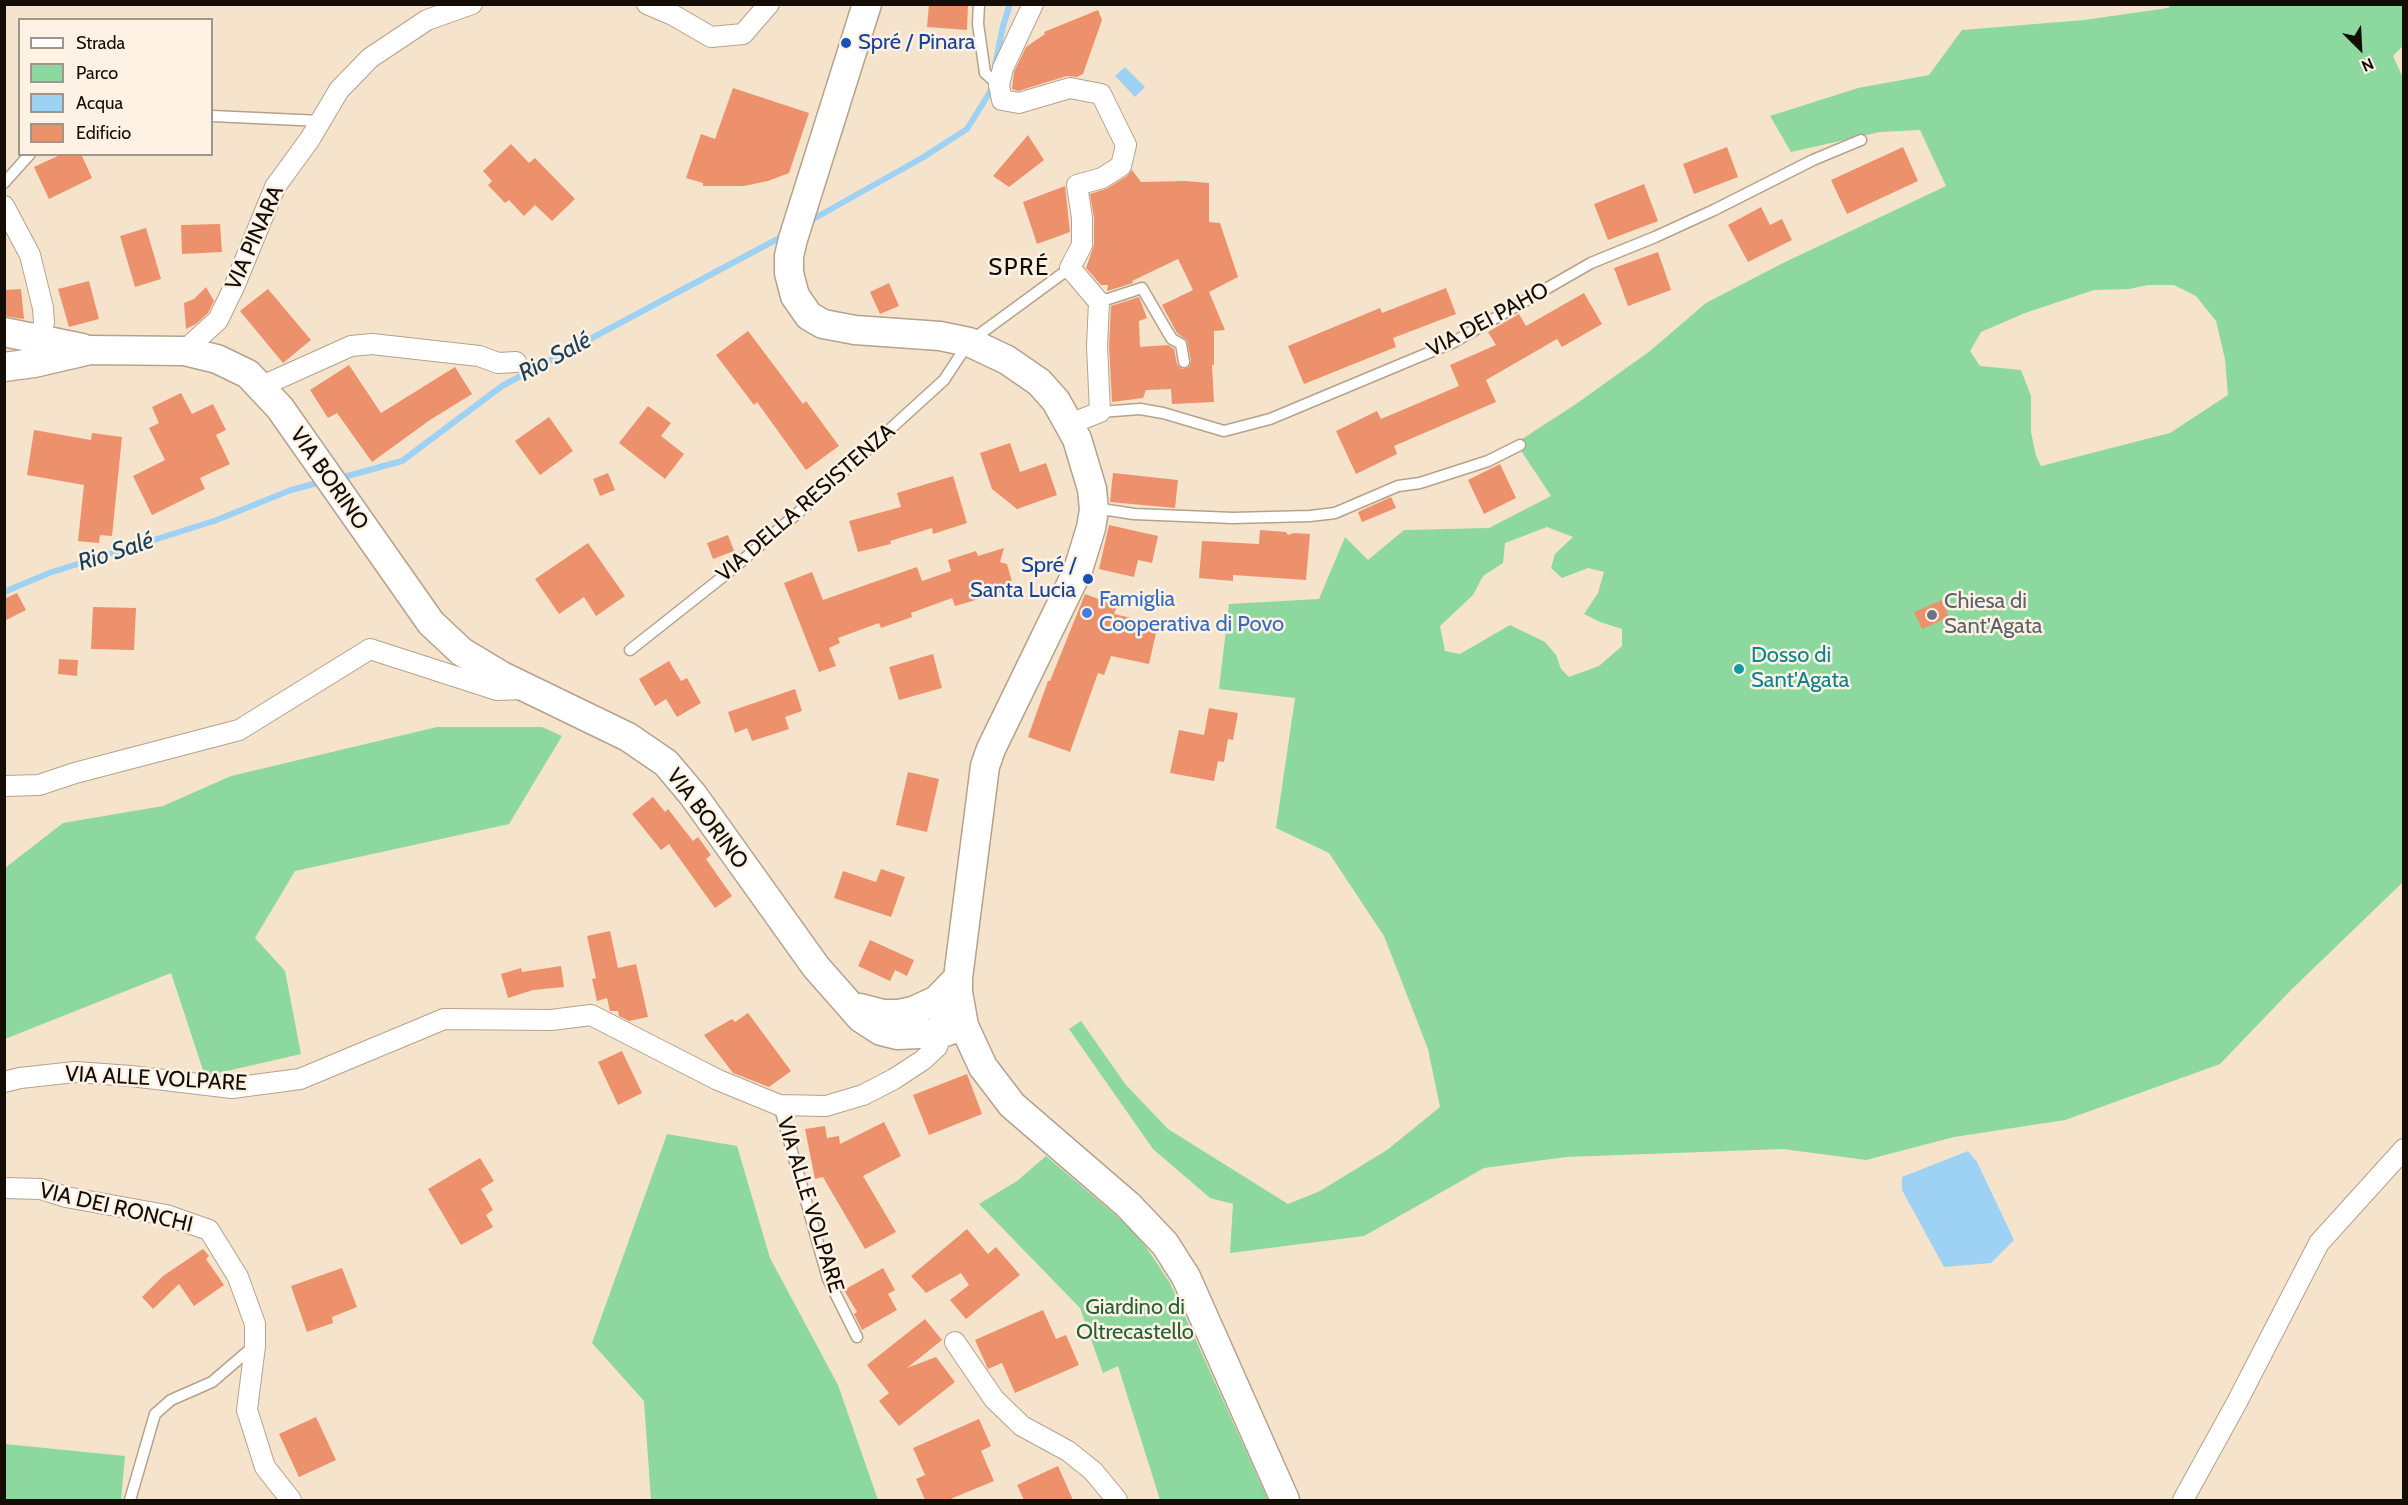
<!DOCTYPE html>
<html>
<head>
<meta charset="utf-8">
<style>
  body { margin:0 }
  #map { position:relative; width:2408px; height:1505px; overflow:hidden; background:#f6e3cc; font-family:Cabin,sans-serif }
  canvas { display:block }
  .frame { position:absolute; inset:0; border:6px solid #130d06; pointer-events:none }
  .legend { position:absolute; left:18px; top:18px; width:195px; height:138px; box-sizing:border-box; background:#fdf2e4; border:2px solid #9f968b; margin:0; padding:8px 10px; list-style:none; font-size:18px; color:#130d06 }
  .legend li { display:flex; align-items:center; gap:12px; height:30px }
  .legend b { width:30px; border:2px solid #9f968b }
  .north { position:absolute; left:2330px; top:18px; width:60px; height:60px; -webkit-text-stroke:4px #fdf2e4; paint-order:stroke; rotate:156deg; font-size:16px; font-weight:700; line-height:24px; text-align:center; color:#130d06 }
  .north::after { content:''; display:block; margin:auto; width:21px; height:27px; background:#130d06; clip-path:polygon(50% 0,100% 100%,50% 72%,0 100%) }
</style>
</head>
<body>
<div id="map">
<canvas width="2408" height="1505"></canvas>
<div class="frame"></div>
<ul class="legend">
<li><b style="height:8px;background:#fff"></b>Strada</li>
<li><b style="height:16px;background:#8dd89e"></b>Parco</li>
<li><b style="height:16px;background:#9dd2f4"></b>Acqua</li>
<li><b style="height:16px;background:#ec916b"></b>Edificio</li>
</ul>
<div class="north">N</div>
</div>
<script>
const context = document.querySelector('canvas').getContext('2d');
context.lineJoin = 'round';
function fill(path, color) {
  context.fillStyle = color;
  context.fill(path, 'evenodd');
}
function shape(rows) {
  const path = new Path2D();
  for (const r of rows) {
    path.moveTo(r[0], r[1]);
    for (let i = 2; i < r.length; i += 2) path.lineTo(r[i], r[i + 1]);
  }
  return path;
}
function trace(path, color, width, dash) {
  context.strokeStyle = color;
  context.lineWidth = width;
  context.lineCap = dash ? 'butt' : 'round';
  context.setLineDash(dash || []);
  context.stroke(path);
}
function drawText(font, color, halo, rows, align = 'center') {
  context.font = font + ' Cabin,sans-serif';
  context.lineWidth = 5;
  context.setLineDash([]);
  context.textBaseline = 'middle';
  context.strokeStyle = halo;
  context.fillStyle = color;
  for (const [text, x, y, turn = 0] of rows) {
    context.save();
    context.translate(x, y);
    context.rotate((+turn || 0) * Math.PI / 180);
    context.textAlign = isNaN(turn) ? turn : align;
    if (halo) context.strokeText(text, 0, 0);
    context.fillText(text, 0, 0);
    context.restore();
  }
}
fill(shape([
  [2171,5,2403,5,2403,46,2393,56,2404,80,2403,882,2292,989,2220,1064,2065,1120,1954,1137,1866,1160,1783,1149,1566,1157,1484,1168,1364,1236,1230,1253,1233,1204,1210,1198,1153,1149,1069,1029,1081,1021,1126,1085,1168,1129,1288,1204,1320,1191,1387,1150,1440,1107,1428,1049,1384,936,1329,853,1276,828,1295,698,1219,689,1229,604,1319,599,1345,537,1368,560,1404,530,1489,528,1551,496,1516,443,1576,404,1650,351,1706,303,1781,264,1946,186,1920,130,1880,132,1791,152,1770,116,1858,88,1929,75,1962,30,2084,20,2168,8],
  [2148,285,2174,285,2196,296,2216,321,2225,359,2228,395,2170,433,2041,466,2036,456,2031,432,2031,396,2021,370,1980,366,1970,351,1981,332,2025,313,2094,290,2129,289],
  [1547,527,1573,537,1555,554,1551,568,1562,578,1588,568,1604,572,1598,593,1584,614,1600,622,1622,629,1622,646,1599,666,1569,677,1561,669,1556,655,1545,642,1510,625,1460,654,1445,651,1440,626,1473,595,1483,576,1503,563,1505,543],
  [437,727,542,727,562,736,509,824,295,871,255,938,285,971,301,1054,205,1076,171,973,5,1039,5,868,63,823,163,806,231,776],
  [667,1134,737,1146,770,1258,838,1385,878,1500,651,1500,644,1401,592,1343],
  [1046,1156,1126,1224,1146,1247,1170,1283,1268,1500,1160,1500,1118,1366,1103,1373,1080,1308,979,1204,1017,1181],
  [5,1444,125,1456,121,1500,5,1500]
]), '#8dd89e');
fill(shape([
  [1125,67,1145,87,1135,97,1115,76],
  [1968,1151,1977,1162,2014,1240,1991,1263,1944,1267,1902,1190,1902,1177]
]), '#9dd2f4');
trace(shape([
  [995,65,1003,26,1010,4],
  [808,222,922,158,967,129,990,92,992,84],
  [340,478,402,461,502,386,783,236],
  [4,592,49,573,214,521,291,490,321,482]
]), '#9dd2f4', 6);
fill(shape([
  [929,4,968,4,967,30,927,27],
  [1098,10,1102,20,1083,74,1077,77,1067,76,1018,91,1012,89,1014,72,1026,47,1045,34,1044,32],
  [733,88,809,113,789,173,768,181,744,186,703,186,703,183,686,178,701,134,715,139],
  [1028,135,1044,160,1009,187,993,176],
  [511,144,529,163,535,158,575,199,552,221,535,205,524,216,509,200,505,203,488,185,492,181,483,171],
  [1727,147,1738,177,1694,194,1683,164],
  [1903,147,1918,181,1847,214,1831,180],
  [62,154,81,154,92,178,49,199,34,167],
  [1132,170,1141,182,1185,181,1209,183,1209,222,1220,223,1238,277,1209,292,1225,330,1214,331,1214,365,1212,365,1214,402,1172,404,1171,389,1146,390,1143,398,1112,402,1109,346,1111,306,1139,297,1147,318,1139,321,1140,347,1168,345,1174,349,1177,364,1182,369,1189,367,1191,361,1187,340,1177,333,1162,305,1193,290,1178,259,1132,281,1133,283,1107,291,1108,285,1101,285,1086,268,1094,245,1094,218,1090,194,1108,188,1127,176],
  [1644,184,1658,221,1608,240,1594,204],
  [1065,186,1070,232,1037,244,1023,202],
  [1761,207,1770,225,1782,219,1792,240,1748,262,1728,225],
  [220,224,222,252,182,254,181,225],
  [146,228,161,279,135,287,120,236],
  [1658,252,1671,290,1628,306,1614,268],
  [89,281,99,319,69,327,58,289],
  [889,283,899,306,880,314,870,292],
  [206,287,214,301,208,313,196,324,186,329,184,303,194,299],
  [1446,288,1456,314,1393,338,1396,347,1304,384,1288,346,1380,308,1382,313],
  [21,289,24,319,4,316,4,290],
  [268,289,311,340,283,363,240,311],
  [1584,293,1602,324,1562,347,1557,339,1486,380,1496,402,1394,446,1397,454,1356,474,1336,431,1377,411,1381,419,1459,386,1450,365,1496,345,1488,332,1519,314,1526,326],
  [748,331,803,404,806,401,839,446,806,470,757,402,754,405,716,355],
  [349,365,381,413,455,367,472,394,430,420,372,462,337,413,328,418,310,390],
  [181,393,192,414,213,404,226,430,216,435,230,464,200,478,205,489,152,515,133,476,165,460,149,428,159,423,152,407],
  [648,406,671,423,661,436,684,454,665,479,619,443],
  [549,417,573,451,540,475,515,441],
  [34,430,91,440,92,433,122,437,112,536,100,535,99,543,78,541,84,485,27,475],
  [1010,443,1020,472,1046,463,1057,495,1017,509,992,489,980,453],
  [1500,464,1516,498,1484,514,1468,480],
  [608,473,615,490,600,496,593,479],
  [1113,473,1178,480,1175,508,1110,502],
  [953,476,967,523,933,534,932,528,890,541,891,544,858,552,849,521,901,507,897,493],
  [1391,497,1396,508,1362,522,1358,512],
  [1109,525,1158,536,1152,563,1138,560,1134,577,1099,569],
  [1260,530,1286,532,1288,535,1294,533,1310,534,1306,580,1233,575,1233,581,1199,578,1202,541,1259,544],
  [728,535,734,551,713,559,707,543],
  [588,543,625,596,596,616,584,597,559,614,535,579],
  [1004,548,1000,562,1007,564,1014,589,955,606,952,598,911,613,912,617,881,628,879,623,838,638,840,643,829,648,836,666,819,672,784,583,812,572,823,600,917,567,922,581,951,571,948,560,976,551,978,556],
  [17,593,26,610,4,621,4,599],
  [1085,594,1117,606,1114,614,1158,624,1149,664,1111,656,1104,675,1098,673,1070,752,1028,737,1048,681,1050,681],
  [1942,600,1949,617,1922,629,1914,612],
  [93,607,136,608,134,650,91,649],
  [933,654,942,688,899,700,889,667],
  [59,659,78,660,77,676,58,674],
  [669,661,681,681,687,678,701,703,677,717,666,699,655,706,639,679],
  [795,689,802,711,785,717,789,729,752,741,747,728,735,733,728,712],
  [1209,708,1238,713,1233,740,1228,739,1224,762,1218,761,1214,781,1170,773,1179,730,1204,735],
  [908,772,939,779,927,832,896,825],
  [653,797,665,812,668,809,693,841,698,837,711,855,706,859,732,896,715,908,669,844,661,850,632,814],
  [881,869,905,877,891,917,834,898,843,871,876,882],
  [610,931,618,968,636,964,648,1017,629,1021,619,1016,618,1011,610,1011,607,998,597,1001,592,979,596,978,587,936],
  [870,940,914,960,907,976,895,970,890,981,858,966],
  [561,966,564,987,533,990,508,998,501,974,521,968,522,972],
  [748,1013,791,1071,769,1087,733,1073,704,1035,732,1019,735,1022],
  [622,1051,642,1093,618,1105,598,1062],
  [967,1074,982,1114,929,1135,913,1095],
  [884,1122,901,1156,863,1176,896,1232,865,1249,823,1177,815,1179,805,1129,825,1126,827,1138,839,1136,840,1144],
  [480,1158,494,1181,481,1189,493,1210,486,1215,493,1227,461,1245,428,1189],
  [967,1229,988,1254,996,1247,1020,1275,966,1319,950,1300,969,1285,961,1273,926,1293,911,1276],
  [203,1249,209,1256,206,1259,224,1285,194,1306,179,1284,153,1309,142,1297,163,1276],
  [342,1268,357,1307,332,1317,333,1323,307,1332,291,1286],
  [883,1268,895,1290,888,1294,897,1310,862,1330,854,1314,857,1312,844,1290],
  [1043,1310,1056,1339,1066,1335,1079,1365,1015,1393,1002,1363,988,1369,975,1340],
  [925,1319,942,1340,907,1368,936,1357,955,1382,899,1426,879,1401,889,1393,867,1365],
  [316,1417,336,1460,299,1477,279,1434],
  [979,1419,991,1446,981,1451,994,1481,948,1500,925,1500,916,1479,925,1475,913,1448],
  [1058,1466,1073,1500,1024,1500,1017,1485]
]), '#ec916b');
const lane = shape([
  [979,4,978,24,985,73,999,85],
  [212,116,321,121],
  [4,183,30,154],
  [1099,302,1142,288,1167,331,1172,339,1181,344,1184,362],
  [1100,412,1140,409,1163,413,1224,431,1270,419,1452,343,1591,263,1655,237,1714,210,1813,160,1861,140],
  [1108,510,1134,514,1233,518,1310,516,1335,513,1398,486,1420,483,1488,461,1520,445],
  [630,650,730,571,799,512,944,380,969,342,1070,268],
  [779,1105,828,1279,857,1337],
  [130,1500,155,1414,171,1400,212,1382,254,1346]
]);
const street = shape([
  [647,4,673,15,711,37,743,34,769,4],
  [1033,4,1003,68,999,85,1002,100,1019,103,1070,88,1101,94,1126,145,1121,166,1102,178,1077,185,1082,218,1082,245,1070,268,1099,302,1097,346,1100,412,1070,424],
  [4,206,30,255,43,308,44,323,37,350],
  [184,351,218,320,234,287,275,187,310,139,339,90,370,58,427,20,472,4],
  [262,386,351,346,372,344,479,356,498,363,516,362],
  [4,786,39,785,75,773,239,730,370,649,497,690,523,689],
  [4,1082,20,1078,75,1072,131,1076,232,1088,300,1079,444,1019,551,1020,591,1015,718,1080,779,1105,826,1106,863,1095,894,1079,923,1060,937,1047,942,1033,937,1000],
  [4,1188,41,1189,66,1197,166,1215,209,1230,238,1277,255,1324,255,1346,247,1410,265,1467,291,1500],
  [955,1342,994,1399,1022,1426,1068,1451,1093,1471,1117,1500],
  [2183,1500,2236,1404,2319,1243,2404,1149]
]);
const secondary = shape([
  [867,4,793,239,789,256,789,273,795,296,809,316,823,324,855,330,940,336,969,342,1007,360,1039,382,1056,401,1077,439,1092,489,1094,510,1091,528,1078,570,991,749,985,766,958,978,958,992,964,1026,983,1067,1012,1105,1128,1205,1165,1244,1186,1277,1285,1500],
  [4,332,82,348],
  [4,367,34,363,90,350,184,351,217,359,248,374,280,408,431,623,462,652,502,676,628,737,666,763,693,795,816,967,861,1018,881,1031,897,1035,942,1033,964,1026],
  [860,1008,883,1014,899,1014,913,1011,937,1000,958,978]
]);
trace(lane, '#b4a28c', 13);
trace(street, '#b4a28c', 22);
trace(secondary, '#b4a28c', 31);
trace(lane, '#fff', 10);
trace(street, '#fff', 20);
trace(secondary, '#fff', 28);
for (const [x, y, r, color] of [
  [846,43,6,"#1a4fb4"],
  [1088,579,6,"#1a4fb4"],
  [1087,613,6,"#3f7fe0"],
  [1932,615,6,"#6b7280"],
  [1739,669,6,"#0f9aa8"]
]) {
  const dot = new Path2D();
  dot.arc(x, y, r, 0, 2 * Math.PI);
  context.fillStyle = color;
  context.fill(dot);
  trace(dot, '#fdf2e4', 2);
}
drawText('22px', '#164399', '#fdf2e4', [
  ["Spré / Pinara",858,43],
  ["Spré /",1076,566,"right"],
  ["Santa Lucia",1076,591,"right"]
], 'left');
drawText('22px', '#130d06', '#fdf2e4', [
  ["VIA PINARA",255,238,-66],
  ["VIA DEI PAHO",1488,320,-28],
  ["VIA BORINO",329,479,55],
  ["VIA DELLA RESISTENZA",806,503,-41],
  ["VIA BORINO",707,819,53],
  ["VIA ALLE VOLPARE",156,1079,3],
  ["VIA ALLE VOLPARE",810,1205,73],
  ["VIA DEI RONCHI",116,1208,13]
]);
drawText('22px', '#366cbe', '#fdf2e4', [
  ["Famiglia",1099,600],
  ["Cooperativa di Povo",1099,625]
], 'left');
drawText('22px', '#5b616d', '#fdf2e4', [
  ["Chiesa di",1944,602],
  ["Sant'Agata",1944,627]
], 'left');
drawText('22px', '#0d838f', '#fdf2e4', [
  ["Dosso di",1751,656],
  ["Sant'Agata",1751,681]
], 'left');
drawText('22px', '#245f35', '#fdf2e4', [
  ["Giardino di",1135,1308],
  ["Oltrecastello",1135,1333]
]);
context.letterSpacing = '1.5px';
drawText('24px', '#130d06', '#fdf2e4', [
  ["SPRÉ",1019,268]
]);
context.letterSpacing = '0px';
drawText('italic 24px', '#184159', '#fdf2e4', [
  ["Rio Salé",555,357,-28],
  ["Rio Salé",116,552,-18]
]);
</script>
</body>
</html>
